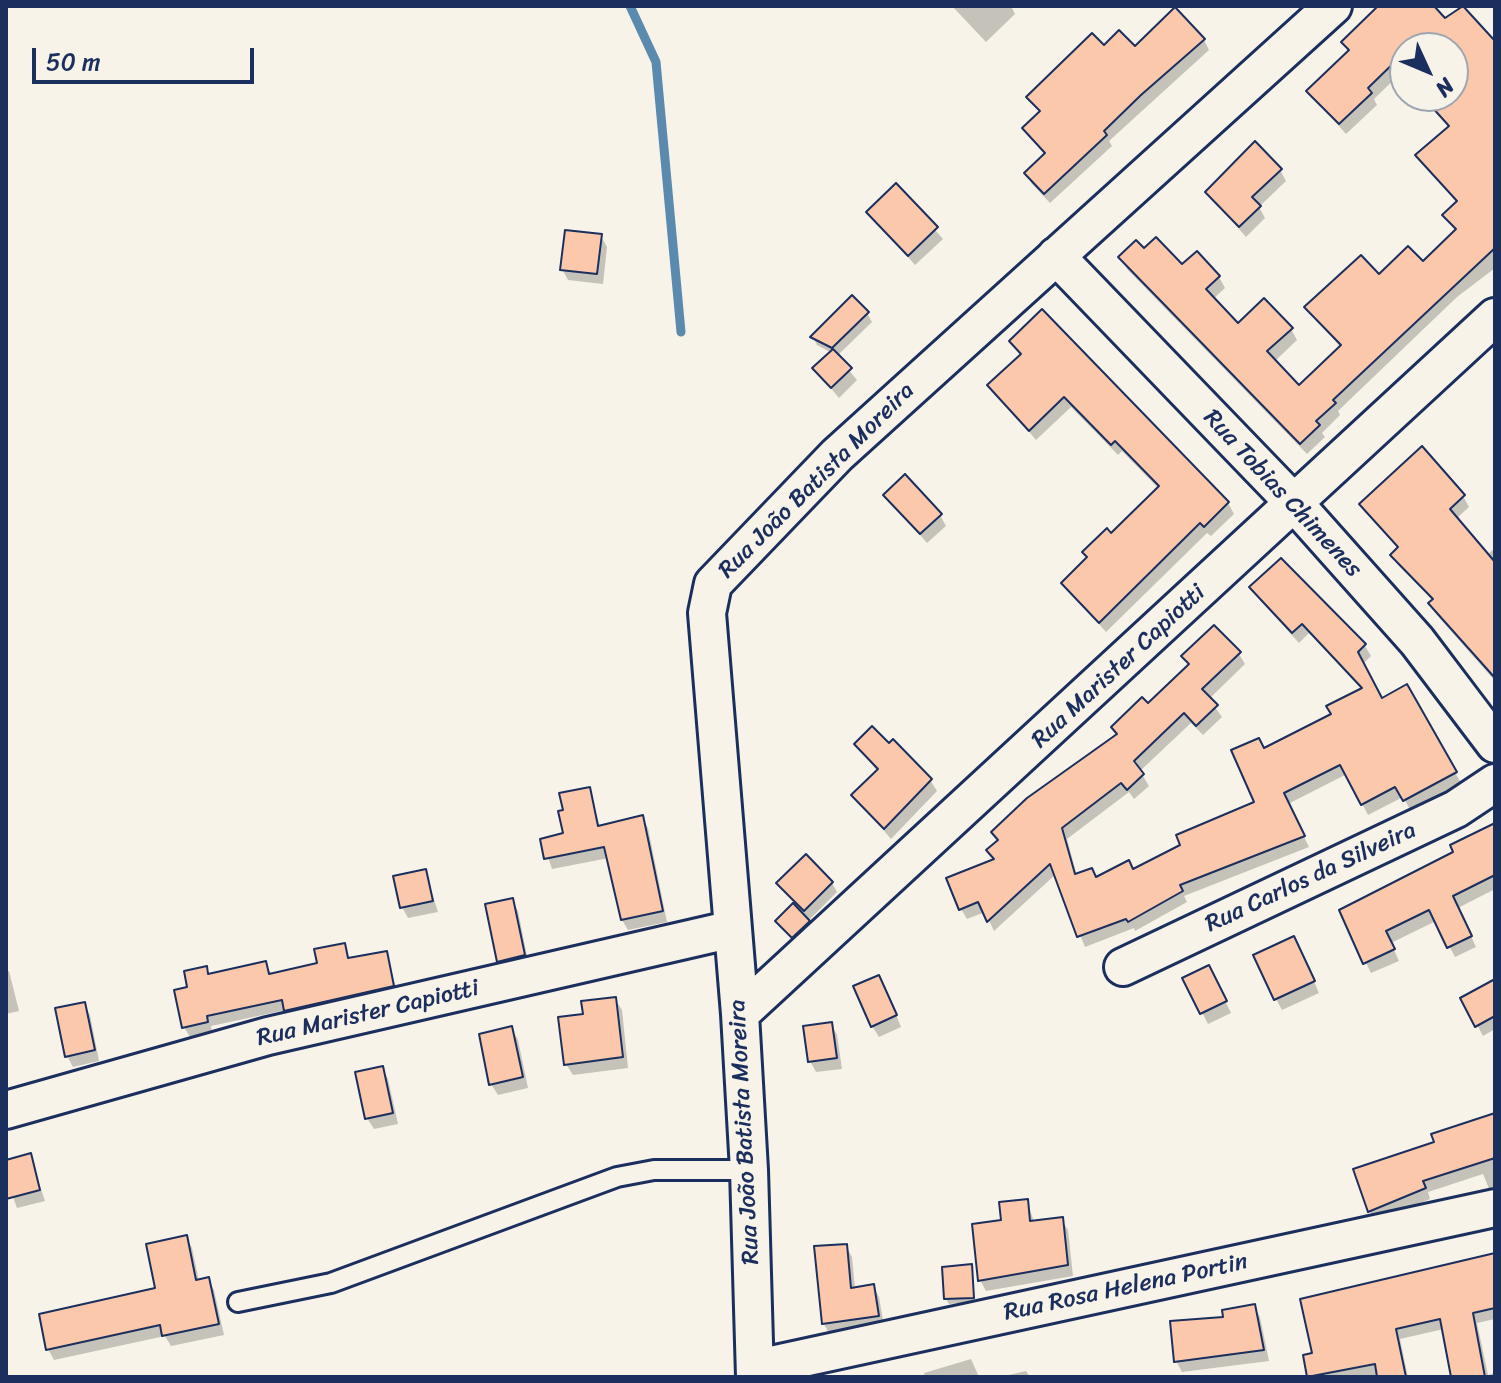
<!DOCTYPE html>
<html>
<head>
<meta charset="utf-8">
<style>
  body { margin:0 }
  #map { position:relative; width:1501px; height:1383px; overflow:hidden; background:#f7f3e8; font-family:Sriracha,sans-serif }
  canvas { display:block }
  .frame { position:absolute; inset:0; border:8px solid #1b2f5e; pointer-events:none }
  .north { position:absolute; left:1389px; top:32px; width:80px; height:80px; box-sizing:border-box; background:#f7f3e8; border:2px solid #9fa5b1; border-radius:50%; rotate:134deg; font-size:22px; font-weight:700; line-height:32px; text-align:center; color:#1b2f5e }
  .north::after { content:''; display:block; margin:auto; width:28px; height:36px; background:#1b2f5e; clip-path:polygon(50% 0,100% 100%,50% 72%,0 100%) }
  .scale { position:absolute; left:32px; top:48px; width:222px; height:36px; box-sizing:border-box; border:4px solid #1b2f5e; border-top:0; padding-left:10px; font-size:24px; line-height:28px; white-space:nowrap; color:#1b2f5e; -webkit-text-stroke:6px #f7f3e8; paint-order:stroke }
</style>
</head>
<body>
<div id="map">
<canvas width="1501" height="1383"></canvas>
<div class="frame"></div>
<div class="north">N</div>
<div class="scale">50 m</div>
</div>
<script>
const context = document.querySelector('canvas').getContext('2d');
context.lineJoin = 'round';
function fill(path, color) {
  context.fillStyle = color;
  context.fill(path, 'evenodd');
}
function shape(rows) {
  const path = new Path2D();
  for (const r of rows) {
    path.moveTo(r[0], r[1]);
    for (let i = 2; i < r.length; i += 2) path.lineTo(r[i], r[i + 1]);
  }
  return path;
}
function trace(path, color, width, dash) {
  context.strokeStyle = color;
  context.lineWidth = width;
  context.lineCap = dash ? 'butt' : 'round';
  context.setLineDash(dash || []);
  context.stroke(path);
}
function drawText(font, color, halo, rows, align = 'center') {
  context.font = font + ' Sriracha,sans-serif';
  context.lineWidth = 6;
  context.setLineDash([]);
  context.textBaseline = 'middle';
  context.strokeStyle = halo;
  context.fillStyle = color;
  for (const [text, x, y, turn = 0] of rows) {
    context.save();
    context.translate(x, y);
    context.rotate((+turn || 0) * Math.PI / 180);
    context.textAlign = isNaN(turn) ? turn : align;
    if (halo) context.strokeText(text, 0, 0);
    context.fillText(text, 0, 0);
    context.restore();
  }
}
fill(shape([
  [952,6,1011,6,1015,14,986,42],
  [1381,6,1431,6,1445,21,1461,7,1495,42,1495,268,1457,297,1338,411,1340,415,1322,433,1325,437,1307,454,1127,269,1121,258,1144,250,1182,267,1219,277,1225,288,1213,299,1238,325,1291,329,1297,340,1274,362,1299,388,1341,348,1306,307,1379,277,1423,264,1456,232,1444,215,1457,203,1418,156,1449,128,1432,104,1441,96,1453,96,1453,48,1405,48,1405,69,1374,99,1377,105,1346,134,1309,92,1349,53,1343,43],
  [1204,40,1209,50,1109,141,1112,146,1050,203,1032,184,1026,173,1045,155,1024,129,1040,113,1028,97,1104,48,1135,49],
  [1280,170,1286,181,1259,207,1265,218,1246,237,1208,193],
  [896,186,943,239,915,265,868,212],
  [601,236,607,247,603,284,568,280,562,269],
  [867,313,872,322,837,356,857,380,839,398,815,369,832,353,817,345,813,337],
  [1011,341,1228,503,1234,514,1211,536,1207,533,1106,632,1063,584,1159,489,1122,451,1118,455,1071,407,1036,440,990,385,1021,356],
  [886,495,940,515,946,526,927,543],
  [1463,496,1469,507,1456,519,1487,555,1495,548,1495,681,1436,614,1430,604,1433,601,1398,565,1392,555,1399,549,1362,504],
  [1281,561,1365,646,1371,656,1363,664,1382,700,1406,687,1461,783,1411,811,1403,797,1368,815,1347,774,1288,804,1309,847,1184,896,1187,902,1135,931,1134,928,1085,947,1056,874,994,931,985,912,967,919,961,909,995,861,989,851,999,842,993,832,1118,736,1190,666,1184,656,1239,654,1245,664,1209,699,1222,717,1203,735,1191,723,1140,771,1149,786,1134,799,1129,792,1067,839,1077,876,1096,879,1133,871,1257,803,1264,750,1333,715,1362,690,1309,633,1299,643,1258,598,1252,587],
  [856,745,930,780,937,791,891,839,854,796,878,772],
  [589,789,600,827,642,818,648,828,667,922,628,930,622,920,609,858,552,869,542,840,566,835],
  [1495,835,1495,889,1458,908,1476,947,1455,957,1436,921,1391,943,1399,961,1371,973,1341,911],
  [425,871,438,912,408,918,402,907],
  [778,883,832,883,837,892,808,921,811,927,795,941,778,921,795,904],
  [512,900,518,911,529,966,505,972,499,961],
  [344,945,350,960,386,953,398,996,292,1020,286,1010,211,1026,212,1032,190,1037,184,1027,190,989,206,969,210,975,265,963,272,975,320,965],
  [1300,949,1319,993,1282,1010,1276,999],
  [9,971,19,1011,6,1014,6,972],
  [1214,978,1231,1013,1208,1024,1185,979],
  [1495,981,1495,1029,1483,1036,1463,998],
  [885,988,901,1027,879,1037,872,1026],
  [615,999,622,1010,628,1068,573,1075,566,1064],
  [84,1004,90,1015,99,1061,73,1067,67,1056],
  [831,1024,837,1035,842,1069,816,1072,810,1061],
  [512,1029,518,1040,528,1088,498,1095,491,1084],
  [382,1068,388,1079,398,1124,374,1129,367,1118],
  [1495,1117,1495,1189,1490,1191,1483,1174,1428,1192,1430,1199,1376,1222,1370,1211,1436,1144],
  [30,1156,45,1201,17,1208,6,1178,6,1162],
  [1027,1201,1034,1222,1061,1219,1068,1230,1073,1276,986,1291,980,1280,1003,1222],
  [186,1237,192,1248,199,1281,208,1279,214,1290,224,1335,171,1346,165,1336,54,1360,48,1349,158,1290],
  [846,1246,852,1257,855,1289,873,1286,879,1297,884,1326,830,1335,824,1324],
  [1495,1255,1495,1319,1477,1323,1488,1375,1494,1373,1495,1377,1453,1377,1444,1329,1400,1339,1408,1377,1310,1377,1305,1357],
  [970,1266,975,1302,949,1304,946,1299],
  [1254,1306,1260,1317,1269,1361,1182,1372,1176,1361,1225,1318],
  [971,1359,979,1377,925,1377,924,1373],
  [1026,1371,1030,1377,1000,1377]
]), '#0003');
trace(shape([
  [630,6,656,62,681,332]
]), '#5a8baf', 9);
const building = shape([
  [1378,6,1434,6,1445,18,1463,6,1495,41,1495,248,1333,400,1336,403,1316,421,1320,425,1300,444,1118,257,1136,240,1144,248,1156,237,1182,264,1197,251,1220,276,1206,289,1238,323,1264,298,1293,328,1267,351,1299,385,1341,345,1304,307,1361,255,1379,274,1408,246,1423,261,1456,229,1442,215,1457,201,1415,155,1449,126,1422,96,1453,96,1453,48,1435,48,1423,35,1405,48,1405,52,1368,88,1372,93,1339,124,1306,91,1349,50,1341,42,1378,6],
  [1175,7,1205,39,1141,95,1104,131,1107,135,1044,194,1024,173,1045,153,1022,128,1040,111,1026,97,1092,33,1104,45,1119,30,1135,46,1175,7],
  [1255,141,1282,169,1252,197,1261,206,1239,227,1205,192,1255,141],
  [896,183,938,227,908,256,866,212,896,183],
  [565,230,602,234,597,274,560,270,565,230],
  [852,295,869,312,832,348,810,337,852,295],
  [1042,309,1229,502,1204,527,1200,523,1099,623,1061,583,1087,557,1082,552,1107,528,1111,533,1159,486,1115,441,1111,445,1064,397,1029,431,987,385,1021,354,1009,341,1042,309],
  [833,349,852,368,831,388,812,368,833,349],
  [1422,446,1465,495,1450,509,1495,562,1495,678,1428,603,1433,599,1390,555,1398,547,1359,504,1422,446],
  [905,474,942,514,920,534,883,495,905,474],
  [1281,558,1366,644,1358,652,1382,698,1407,684,1457,772,1403,801,1395,787,1361,805,1340,765,1284,793,1305,836,1180,885,1183,891,1128,922,1126,919,1077,937,1050,864,987,922,978,902,959,910,946,878,994,859,986,850,998,840,991,832,1027,798,1117,734,1111,727,1142,697,1148,703,1189,664,1181,656,1214,625,1241,652,1202,689,1218,705,1196,726,1184,713,1134,761,1144,774,1127,790,1121,783,1062,828,1075,874,1092,868,1096,877,1129,860,1133,869,1180,845,1176,835,1254,802,1231,750,1259,738,1264,748,1331,714,1326,706,1362,688,1302,624,1292,633,1249,587,1281,558],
  [872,726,889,743,893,739,932,779,884,829,851,795,878,769,854,744,872,726],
  [590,787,598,826,643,815,663,911,621,920,604,847,544,859,540,839,563,833,558,811,563,810,559,793,590,787],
  [1495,823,1495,875,1453,896,1472,936,1447,948,1429,910,1386,931,1395,949,1363,964,1339,910,1453,852,1450,845,1495,823],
  [806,854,833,882,804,911,776,883,806,854],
  [426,869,433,901,400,908,393,876,426,869],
  [513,898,525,955,497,962,485,904,513,898],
  [793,903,810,921,792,938,775,921,793,903],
  [1294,936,1315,981,1274,1000,1253,955,1294,936],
  [345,943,348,958,387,951,394,986,284,1011,282,1000,207,1016,208,1022,182,1028,174,990,187,987,184,971,207,966,208,974,266,961,269,974,317,963,314,949,345,943],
  [1209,965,1227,1001,1200,1014,1182,978,1209,965],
  [879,975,897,1015,871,1027,853,986,879,975],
  [1495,979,1495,1016,1475,1027,1460,998,1495,979],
  [616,997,623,1057,564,1065,558,1017,583,1014,581,1001,616,997],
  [85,1002,95,1050,65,1057,55,1008,85,1002],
  [832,1022,837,1058,808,1062,803,1026,832,1022],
  [512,1026,523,1077,489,1085,479,1034,512,1026],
  [383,1066,393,1113,365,1119,355,1072,383,1066],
  [1495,1113,1495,1158,1423,1181,1426,1188,1368,1212,1353,1169,1434,1142,1431,1134,1495,1113],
  [31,1153,40,1190,6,1199,6,1160,31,1153],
  [1028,1199,1030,1221,1063,1217,1068,1265,978,1281,972,1224,1001,1220,999,1202,1028,1199],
  [187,1235,196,1280,209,1277,219,1324,162,1336,160,1325,46,1350,39,1314,155,1288,146,1244,187,1235],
  [847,1244,851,1288,874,1284,879,1316,822,1324,814,1246,847,1244],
  [1495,1253,1495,1308,1473,1313,1485,1377,1451,1377,1440,1319,1396,1329,1406,1377,1377,1377,1375,1364,1307,1377,1303,1355,1312,1353,1300,1299,1495,1253],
  [972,1264,974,1298,944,1299,942,1267,972,1264],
  [1255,1304,1264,1350,1174,1362,1170,1321,1223,1317,1222,1310,1255,1304]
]);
fill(building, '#fbc8ab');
trace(building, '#1b2f5e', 2);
const service = shape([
  [238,1302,331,1283,617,1177,654,1170,749,1170]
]);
const minor = shape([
  [1056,256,1295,504,1417,641,1495,744],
  [1123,967,1456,809,1495,783],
  [740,1014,1495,317],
  [6,1110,268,1036,733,929],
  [757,1368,1495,1208],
  [755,1377,749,1170,740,1014,707,613,713,584,837,455,1333,6]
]);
trace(service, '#1b2f5e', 24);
trace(minor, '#1b2f5e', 42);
trace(service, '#f7f3e8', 18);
trace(minor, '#f7f3e8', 36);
drawText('24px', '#1b2f5e', '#f7f3e8', [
  ["Rua João Batista Moreira",817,481,-45],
  ["Rua Tobias Chimenes",1282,494,47],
  ["Rua Marister Capiotti",1119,667,-43],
  ["Rua Carlos da Silveira",1311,878,-25],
  ["Rua Marister Capiotti",368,1014,-13],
  ["Rua João Batista Moreira",745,1132,-93],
  ["Rua Rosa Helena Portin",1126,1288,-12]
]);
</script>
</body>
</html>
